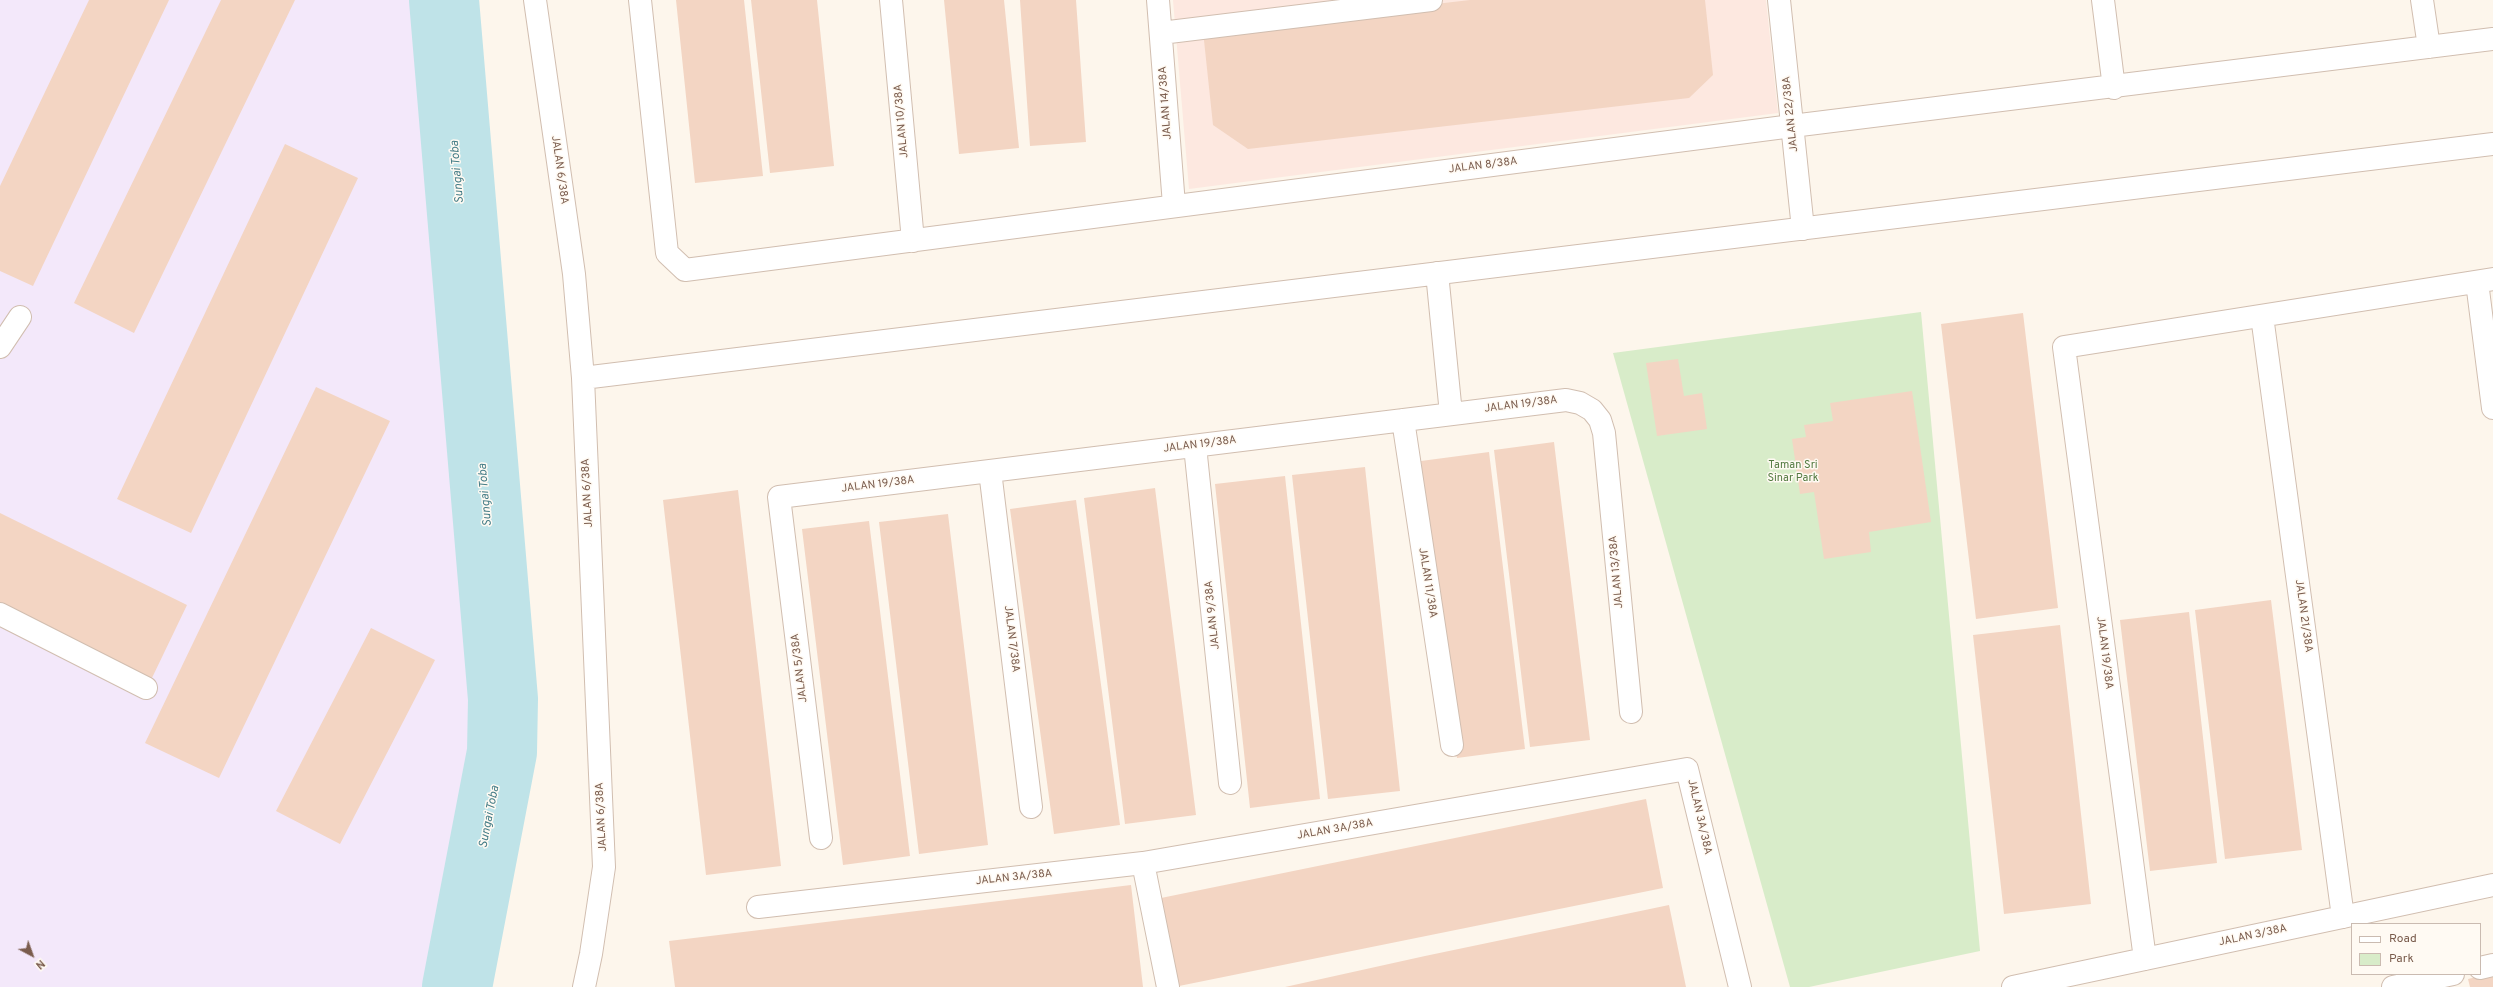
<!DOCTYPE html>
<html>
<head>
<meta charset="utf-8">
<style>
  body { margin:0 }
  #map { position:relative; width:2493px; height:987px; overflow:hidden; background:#fdf6ec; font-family:Overpass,sans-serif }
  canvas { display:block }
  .legend { position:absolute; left:2351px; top:923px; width:130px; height:52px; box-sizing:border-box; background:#fffaf3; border:1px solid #cabbb1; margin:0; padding:5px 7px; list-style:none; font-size:12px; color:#7a5c4d }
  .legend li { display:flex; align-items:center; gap:8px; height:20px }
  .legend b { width:20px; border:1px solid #cabbb1 }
  .north { position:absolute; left:12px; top:935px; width:40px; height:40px; -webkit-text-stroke:3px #fffaf3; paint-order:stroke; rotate:139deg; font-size:11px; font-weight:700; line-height:16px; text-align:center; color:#7a5c4d }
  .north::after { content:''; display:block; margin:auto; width:14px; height:18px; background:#7a5c4d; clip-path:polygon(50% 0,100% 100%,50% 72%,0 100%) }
</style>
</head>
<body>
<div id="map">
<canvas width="2493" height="987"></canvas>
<ul class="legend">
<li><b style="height:5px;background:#fff"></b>Road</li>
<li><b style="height:11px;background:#d8ecc9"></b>Park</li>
</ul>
<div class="north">N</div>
</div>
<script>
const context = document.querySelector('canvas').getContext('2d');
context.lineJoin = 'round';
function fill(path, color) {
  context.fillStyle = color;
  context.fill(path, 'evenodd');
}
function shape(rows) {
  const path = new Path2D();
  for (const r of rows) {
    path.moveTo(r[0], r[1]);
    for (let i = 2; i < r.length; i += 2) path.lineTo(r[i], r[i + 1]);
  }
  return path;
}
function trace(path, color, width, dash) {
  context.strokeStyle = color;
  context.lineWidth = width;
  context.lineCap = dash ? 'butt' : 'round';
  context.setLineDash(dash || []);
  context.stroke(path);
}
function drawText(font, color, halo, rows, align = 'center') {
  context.font = font + ' Overpass,sans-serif';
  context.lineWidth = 3;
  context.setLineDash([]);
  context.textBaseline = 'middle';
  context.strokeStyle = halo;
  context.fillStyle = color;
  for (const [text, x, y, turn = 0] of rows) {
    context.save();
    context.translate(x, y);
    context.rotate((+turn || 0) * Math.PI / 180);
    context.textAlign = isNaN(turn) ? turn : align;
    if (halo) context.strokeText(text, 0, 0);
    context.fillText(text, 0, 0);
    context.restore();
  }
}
fill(shape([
  [1173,0,1766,0,1778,113,1189,189]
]), '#fde8e0');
fill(shape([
  [0,0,414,0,490,750,450,987,0,987]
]), '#f3e8fa');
fill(shape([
  [1921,312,1980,951,1809,987,1790,987,1613,353]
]), '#d8ecc9');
trace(shape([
  [444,0,503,699,502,752,457,987]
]), '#bfe3e8', 70);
fill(shape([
  [89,0,169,0,33,286,0,271,0,186],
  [221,0,295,0,134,333,74,303],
  [676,0,744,0,763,176,695,183],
  [751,0,817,0,834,166,770,173],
  [944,0,1004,0,1019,148,959,154],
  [1020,0,1076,0,1086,142,1030,146],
  [1470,0,1705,0,1713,75,1689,98,1248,149,1213,125,1203,31],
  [285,144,358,178,191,533,117,499],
  [2023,313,2058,608,1976,619,1941,324],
  [1678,359,1684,396,1702,393,1707,429,1657,436,1646,363],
  [316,387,390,421,219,778,145,743],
  [1912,391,1931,522,1869,532,1871,552,1824,559,1814,492,1800,494,1792,439,1806,437,1804,425,1833,421,1830,403],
  [1554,442,1590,740,1530,747,1494,450],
  [1489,452,1525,749,1457,758,1421,461],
  [1365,467,1400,791,1328,799,1292,475],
  [1285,476,1320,799,1250,808,1215,484],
  [1155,488,1196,815,1125,824,1084,498],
  [738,490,781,866,706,875,663,500],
  [1076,500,1120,825,1054,834,1010,509],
  [0,513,187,605,151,680,0,606],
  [948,514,988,845,919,854,879,522],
  [869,521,910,856,843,865,802,529],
  [2271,600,2302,850,2225,859,2195,610],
  [2189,612,2217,863,2150,871,2120,620],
  [2060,625,2091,904,2004,914,1973,635],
  [371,628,435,660,340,844,276,811],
  [1646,799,1663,888,1179,986,1161,898],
  [1131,885,1143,987,675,987,669,941],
  [1669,905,1686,987,1285,987,1425,956],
  [2493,973,2493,987,2470,987,2468,979]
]), '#f3d5c3');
const minor = shape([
  [535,0,574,274,583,378,604,867,591,954,584,987],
  [640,0,667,253,685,270,1792,126,2493,39],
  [891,0,913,241],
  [1158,0,1174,205],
  [1779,0,1803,229],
  [2103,0,2114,88],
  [2422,0,2429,47],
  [1161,33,1431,0],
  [1437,273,1451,414],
  [2477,282,2493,408],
  [2262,316,2343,917],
  [0,347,20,317],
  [583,378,2493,144],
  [1403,420,1452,745],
  [1195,446,1230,783],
  [990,471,1031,807],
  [0,614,146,688],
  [821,838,779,497,1566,400,1580,403,1592,410,1600,420,1604,433,1631,712],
  [1143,863,1168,987],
  [758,907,1143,863,1687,769,1740,987],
  [2145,959,2064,347,2493,279],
  [2480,968,2493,965],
  [2013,987,2493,885],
  [2393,987,2453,974]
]);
trace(minor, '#d1beb0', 24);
trace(minor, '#fff', 22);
drawText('11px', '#7a5c4d', '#fffaf3', [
  ["JALAN 14/38A",1166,103,-94],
  ["JALAN 22/38A",1791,114,-96],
  ["JALAN 10/38A",902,121,-95],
  ["JALAN 8/38A",1483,166,-7],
  ["JALAN 6/38A",559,170,82],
  ["JALAN 19/38A",1521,405,-7],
  ["JALAN 19/38A",1200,445,-7],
  ["JALAN 19/38A",878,485,-7],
  ["JALAN 6/38A",588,493,-93],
  ["JALAN 13/38A",1617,572,-95],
  ["JALAN 11/38A",1427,583,81],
  ["JALAN 9/38A",1213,615,-96],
  ["JALAN 21/38A",2303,616,82],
  ["JALAN 7/38A",1011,639,83],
  ["JALAN 19/38A",2104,653,83],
  ["JALAN 5/38A",800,668,-97],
  ["JALAN 6/38A",602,817,-93],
  ["JALAN 3A/38A",1699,817,77],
  ["JALAN 3A/38A",1335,830,-10],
  ["JALAN 3A/38A",1014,878,-6],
  ["JALAN 3/38A",2253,936,-12]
]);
drawText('11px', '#537a41', '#fffaf3', [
  ["Taman Sri",1793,466],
  ["Sinar Park",1793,479]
]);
drawText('italic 12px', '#437c86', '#fffaf3', [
  ["Sungai Toba",458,172,-95],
  ["Sungai Toba",486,495,-95],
  ["Sungai Toba",490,817,-79]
]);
</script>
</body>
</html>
